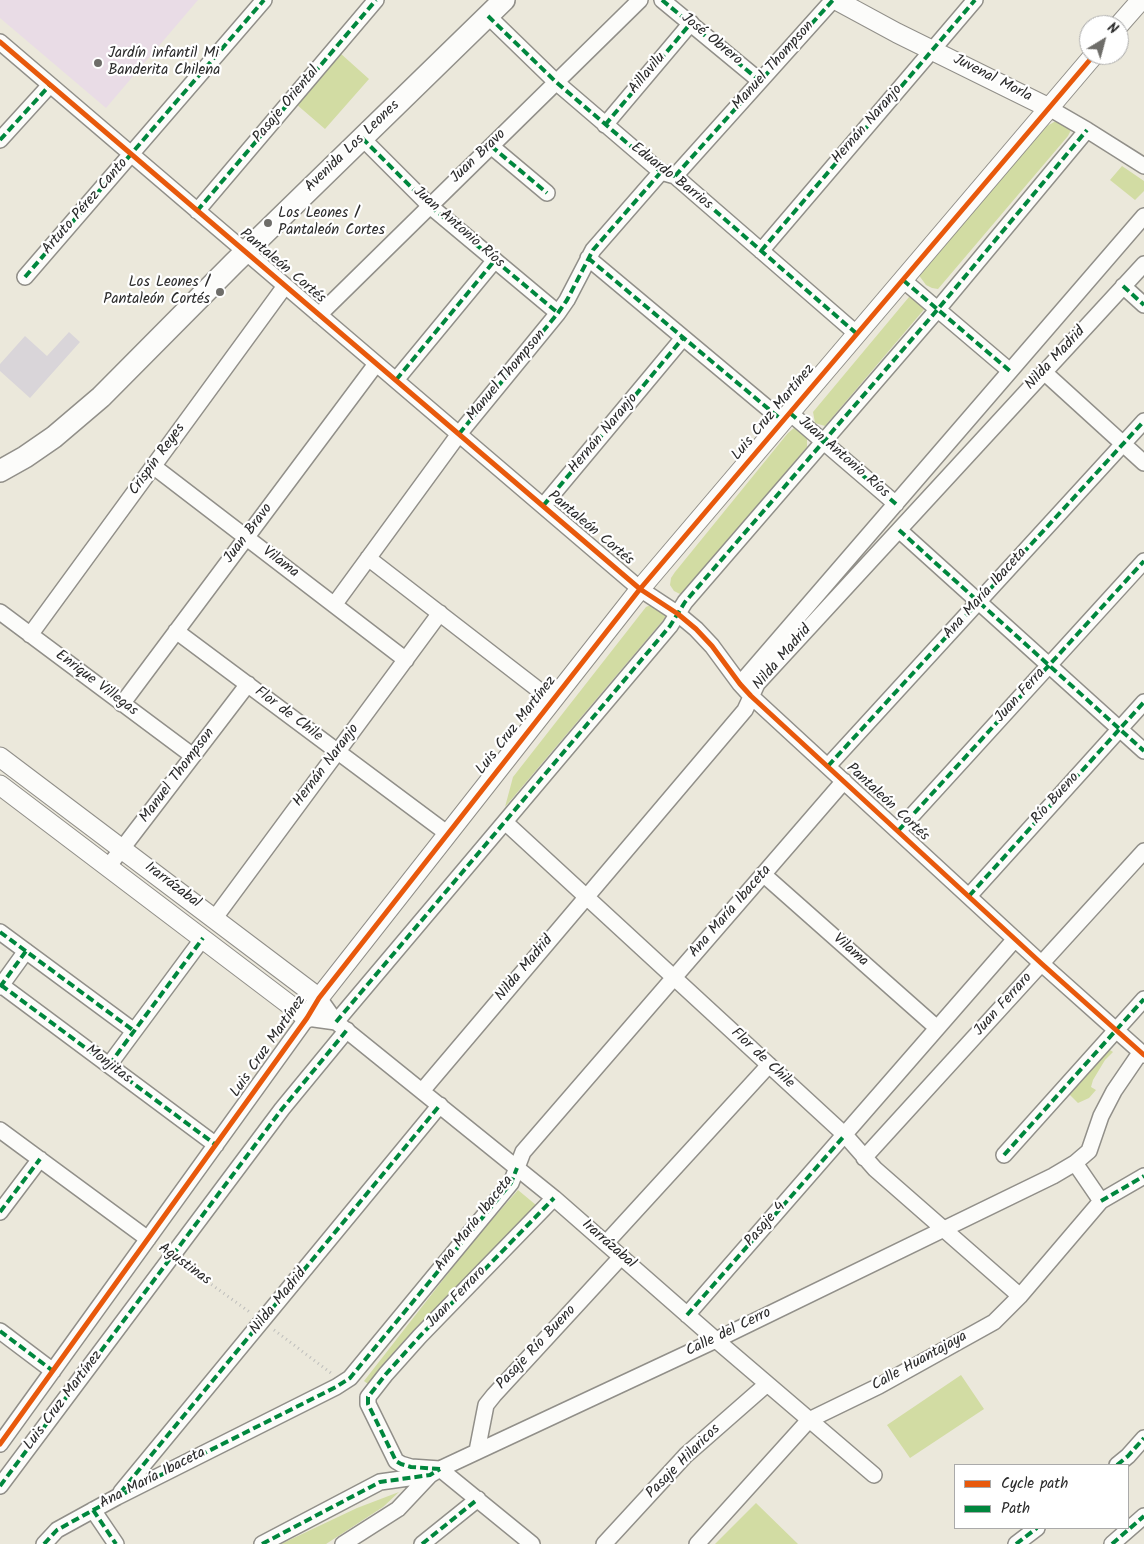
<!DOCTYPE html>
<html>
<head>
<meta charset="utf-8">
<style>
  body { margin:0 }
  #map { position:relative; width:1144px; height:1544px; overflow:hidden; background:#ebe8db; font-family:Kalam,sans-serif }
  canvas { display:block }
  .legend { position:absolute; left:954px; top:1464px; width:175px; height:65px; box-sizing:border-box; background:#fff; border:1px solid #aaa; margin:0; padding:6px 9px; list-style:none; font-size:15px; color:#2b2b2b }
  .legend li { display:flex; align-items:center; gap:10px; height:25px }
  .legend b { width:25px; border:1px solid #aaa }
  .north { position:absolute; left:1079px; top:15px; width:50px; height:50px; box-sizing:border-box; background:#fff; border:1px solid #aaa; border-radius:50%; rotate:37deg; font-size:14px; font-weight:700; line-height:20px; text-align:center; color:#2b2b2b }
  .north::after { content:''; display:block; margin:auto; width:18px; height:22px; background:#6e6d69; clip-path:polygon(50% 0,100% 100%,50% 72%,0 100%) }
</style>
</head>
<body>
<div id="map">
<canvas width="1144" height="1544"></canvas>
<ul class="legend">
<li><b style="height:6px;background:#e8590c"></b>Cycle path</li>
<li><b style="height:6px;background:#00873e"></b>Path</li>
</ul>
<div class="north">N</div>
</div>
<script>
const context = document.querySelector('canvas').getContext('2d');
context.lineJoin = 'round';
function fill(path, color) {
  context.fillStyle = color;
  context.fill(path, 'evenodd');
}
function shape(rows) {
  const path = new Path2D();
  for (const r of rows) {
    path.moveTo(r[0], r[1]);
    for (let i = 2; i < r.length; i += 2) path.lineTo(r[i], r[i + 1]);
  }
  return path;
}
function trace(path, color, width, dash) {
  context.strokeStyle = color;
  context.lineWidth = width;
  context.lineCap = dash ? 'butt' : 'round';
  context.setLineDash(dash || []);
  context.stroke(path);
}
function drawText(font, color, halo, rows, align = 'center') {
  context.font = font + ' Kalam,sans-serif';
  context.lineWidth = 4.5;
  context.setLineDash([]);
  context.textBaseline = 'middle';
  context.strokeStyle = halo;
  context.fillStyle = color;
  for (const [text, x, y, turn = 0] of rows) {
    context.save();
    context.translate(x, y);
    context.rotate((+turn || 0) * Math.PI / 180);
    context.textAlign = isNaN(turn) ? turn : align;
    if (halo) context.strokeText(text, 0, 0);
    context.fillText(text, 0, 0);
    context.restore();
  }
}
fill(shape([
  [0,0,198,0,106,108,0,18]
]), '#e9dce6');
fill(shape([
  [340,53,369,79,325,129,296,104],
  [1063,121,1072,128,1068,136,938,289,932,288,926,285,918,274,1047,126,1054,122],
  [1122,166,1144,181,1144,191,1135,200,1110,180],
  [915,294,927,306,825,426,815,423,813,412,909,297],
  [794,428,804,433,807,438,807,447,682,595,674,591,670,585,671,578,675,572,788,433],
  [653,604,667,610,665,618,505,807,513,777,646,607],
  [1107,1048,1113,1052,1105,1060,1093,1080,1091,1087,1096,1090,1089,1098,1078,1103,1068,1093],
  [518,1190,536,1205,368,1384,364,1381,474,1240],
  [961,1375,984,1409,910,1458,887,1425],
  [399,1492,383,1507,326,1544,281,1544,357,1508],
  [756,1503,798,1544,715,1544]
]), '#d2dca3');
fill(shape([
  [69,332,80,342,30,398,0,371,0,364,25,336,47,356]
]), '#d9d5d9');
const minor = shape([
  [662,0,760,81],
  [488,16,556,82,661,172,675,176,857,334],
  [0,42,640,589,678,614,696,629,712,646,740,684,751,696,1042,964,1144,1055],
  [1049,108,1087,130,1144,166],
  [605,125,691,23],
  [362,138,430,206,558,313],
  [0,140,50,85],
  [491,146,547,193],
  [675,176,833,0],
  [197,211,376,0],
  [761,251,975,0],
  [588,258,783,421],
  [25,277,264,0],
  [903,280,1010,371],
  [1123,286,1144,305],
  [319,315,640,0],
  [1044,372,1144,463],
  [396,380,495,260],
  [790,413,896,504],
  [153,466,406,660],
  [543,506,683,338],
  [899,530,1144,751],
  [368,558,553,701],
  [334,605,459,434,558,313,567,300,593,250,661,172],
  [0,612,193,756],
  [176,631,448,834],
  [30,635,285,286],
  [740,684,1144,216],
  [122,704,376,364],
  [828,766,1144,421],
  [505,822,845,1135,875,1169,1020,1296],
  [898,831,1144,561],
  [108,867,248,684],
  [763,874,937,1028],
  [969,896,1144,702],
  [214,919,440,613],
  [0,932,134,1031],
  [1,985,216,1145],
  [0,987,26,951],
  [319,998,336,1022,554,1198,716,1340,874,1475],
  [336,1022,670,626,685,602,938,309,1087,130],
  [109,1065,203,938],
  [422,1091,745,710,757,684,1144,264],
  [0,1130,148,1239],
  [1004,1155,1144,999],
  [864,1158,1144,851],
  [1101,1201,1144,1176],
  [0,1212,40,1159],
  [606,1243,769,1065],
  [687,1315,1015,939],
  [0,1331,53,1371],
  [0,1444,307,1018,336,1022],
  [477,1451,486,1405,494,1395,621,1257],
  [1117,1465,1128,1456,1144,1438],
  [0,1486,282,1109,347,1030],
  [121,1492,440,1105],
  [93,1510,116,1544],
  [44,1544,57,1530,117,1497,336,1387,350,1378,511,1183,523,1152,844,781],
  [262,1544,380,1482,430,1475,440,1469,716,1340,1053,1176,1075,1163,1089,1151,1101,1116,1114,1091,1140,1053],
  [343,1544,398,1509,430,1475],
  [422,1544,478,1499],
  [532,1544,440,1469,411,1467,401,1464,396,1461,368,1404,368,1397,386,1374,420,1336,554,1198],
  [604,1544,686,1455,767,1384],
  [697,1544,809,1420,879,1386,994,1322,1020,1296,1101,1201,1075,1163],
  [1016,1544,1037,1528],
  [1112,1544,1144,1516]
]);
const tertiary = shape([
  [836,0,897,33,1049,108],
  [1119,25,1141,0],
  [0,757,319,998],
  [0,785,307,1018,319,998,640,589,1094,55]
]);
const secondary = shape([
  [0,471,25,457,54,437,101,397,234,263,504,0]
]);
trace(minor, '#918f89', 18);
trace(tertiary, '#918f89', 21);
trace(secondary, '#918f89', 24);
trace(shape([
  [183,1264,251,1313],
  [274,1330,331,1373]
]), '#bdbdbb', 3, [1, 4]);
trace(minor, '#fcfcfa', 15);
trace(tertiary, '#fcfcfa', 19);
trace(secondary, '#fcfcfa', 21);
trace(shape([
  [662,0,760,81],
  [488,16,556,82,661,172,675,176,857,334],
  [605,125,691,23],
  [362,138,430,206,558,313],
  [0,140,50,85],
  [491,146,547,193],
  [675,176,833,0],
  [197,211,376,0],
  [761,251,975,0],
  [588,258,783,421],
  [25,277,264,0],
  [903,280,1010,371],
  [1123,286,1144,305],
  [396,380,495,260],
  [790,413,896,504],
  [459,434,558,313,567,300,593,250,661,172],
  [543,506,683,338],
  [899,530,1144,751],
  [828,766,1144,421],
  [898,831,1144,561],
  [969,896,1144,702],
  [0,932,134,1031],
  [1,985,216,1145],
  [0,987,26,951],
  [336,1022,670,626,685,602,938,309,1087,130],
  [109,1065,203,938],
  [1004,1155,1144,999],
  [1101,1201,1144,1176],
  [0,1212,40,1159],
  [687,1315,845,1135],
  [0,1331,53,1371],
  [1117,1465,1128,1456,1144,1438],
  [440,1469,411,1467,401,1464,396,1461,368,1404,368,1397,386,1374,420,1336,554,1198],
  [0,1486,282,1109,347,1030],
  [120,1493,440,1105],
  [93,1510,116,1544],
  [44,1544,57,1530,117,1497,336,1387,350,1378,511,1183,517,1168],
  [262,1544,380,1482,430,1475,440,1469],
  [422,1544,478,1499],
  [1016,1544,1037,1528],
  [1112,1544,1144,1516]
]), '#00873e', 4, [8, 4]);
trace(shape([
  [0,42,640,589,678,614,696,629,712,646,740,684,751,696,1042,964,1144,1055],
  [0,1444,307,1018,319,998,640,589,1094,55]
]), '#e8590c', 5);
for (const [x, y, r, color] of [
  [98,63,5,"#6e6d69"],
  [268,223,5,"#6e6d69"],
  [220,292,5,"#6e6d69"]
]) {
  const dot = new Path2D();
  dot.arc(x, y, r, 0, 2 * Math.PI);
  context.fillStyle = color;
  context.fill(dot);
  trace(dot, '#fff', 2);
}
drawText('15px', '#2b2b2b', '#fff', [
  ["José Obrero",711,40,39],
  ["Manuel Thompson",774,66,-48],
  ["Aillavilu",648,74,-50],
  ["Juvenal Morla",992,79,27],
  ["Pasaje Oriental",287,105,-50],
  ["Hernán Naranjo",868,125,-49],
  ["Avenida Los Leones",353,147,-44],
  ["Juan Bravo",479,157,-44],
  ["Eduardo Barrios",671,177,38],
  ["Artuto Pérez Canto",86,207,-49],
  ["Juan Antonio Ríos",458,228,41],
  ["Pantaleón Cortés",282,267,40],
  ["Nilda Madrid",1056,359,-47],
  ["Manuel Thompson",507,376,-50],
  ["Luis Cruz Martínez",774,413,-50],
  ["Hernán Naranjo",604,434,-50],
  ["Juan Antonio Ríos",843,458,41],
  ["Crispín Reyes",158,460,-54],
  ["Pantaleón Cortés",590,529,40],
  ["Juan Bravo",249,534,-53],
  ["Vilama",280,563,37],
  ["Ana María Ibaceta",986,594,-48],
  ["Nilda Madrid",783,658,-49],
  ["Enrique Villegas",96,684,37],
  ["Juan Ferra",1021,696,-48],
  ["Flor de Chile",288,715,37],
  ["Luis Cruz Martínez",517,726,-52],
  ["Hernán Naranjo",327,766,-53],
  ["Manuel Thompson",178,776,-53],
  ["Río Bueno",1056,799,-48],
  ["Pantaleón Cortés",887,803,43],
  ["Irarrázabal",172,886,37],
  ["Ana María Ibaceta",731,912,-49],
  ["Vilama",850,951,41],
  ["Nilda Madrid",525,969,-50],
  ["Juan Ferraro",1004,1005,-48],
  ["Luis Cruz Martínez",269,1047,-55],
  ["Flor de Chile",762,1059,43],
  ["Monjitas",108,1065,37],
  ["Ana María Ibaceta",475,1224,-52],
  ["Pasaje 4",766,1225,-49],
  ["Irarrázabal",608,1245,41],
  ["Agustinas",184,1265,36],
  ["Juan Ferraro",457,1298,-46],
  ["Nilda Madrid",279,1302,-51],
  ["Calle del Cerro",729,1333,-26],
  ["Pasaje Río Bueno",537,1348,-47],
  ["Calle Huantajaya",920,1362,-29],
  ["Luis Cruz Martínez",64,1401,-53],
  ["Pasaje Hilaricos",684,1462,-45],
  ["Ana María Ibaceta",153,1479,-27]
]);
drawText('15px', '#2b2b2b', '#fff', [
  ["Jardín infantil Mi",108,54],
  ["Banderita Chilena",108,71],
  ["Los Leones /",278,214],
  ["Pantaleón Cortes",278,231],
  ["Los Leones /",210,283,"right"],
  ["Pantaleón Cortés",210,300,"right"]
], 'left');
</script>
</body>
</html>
